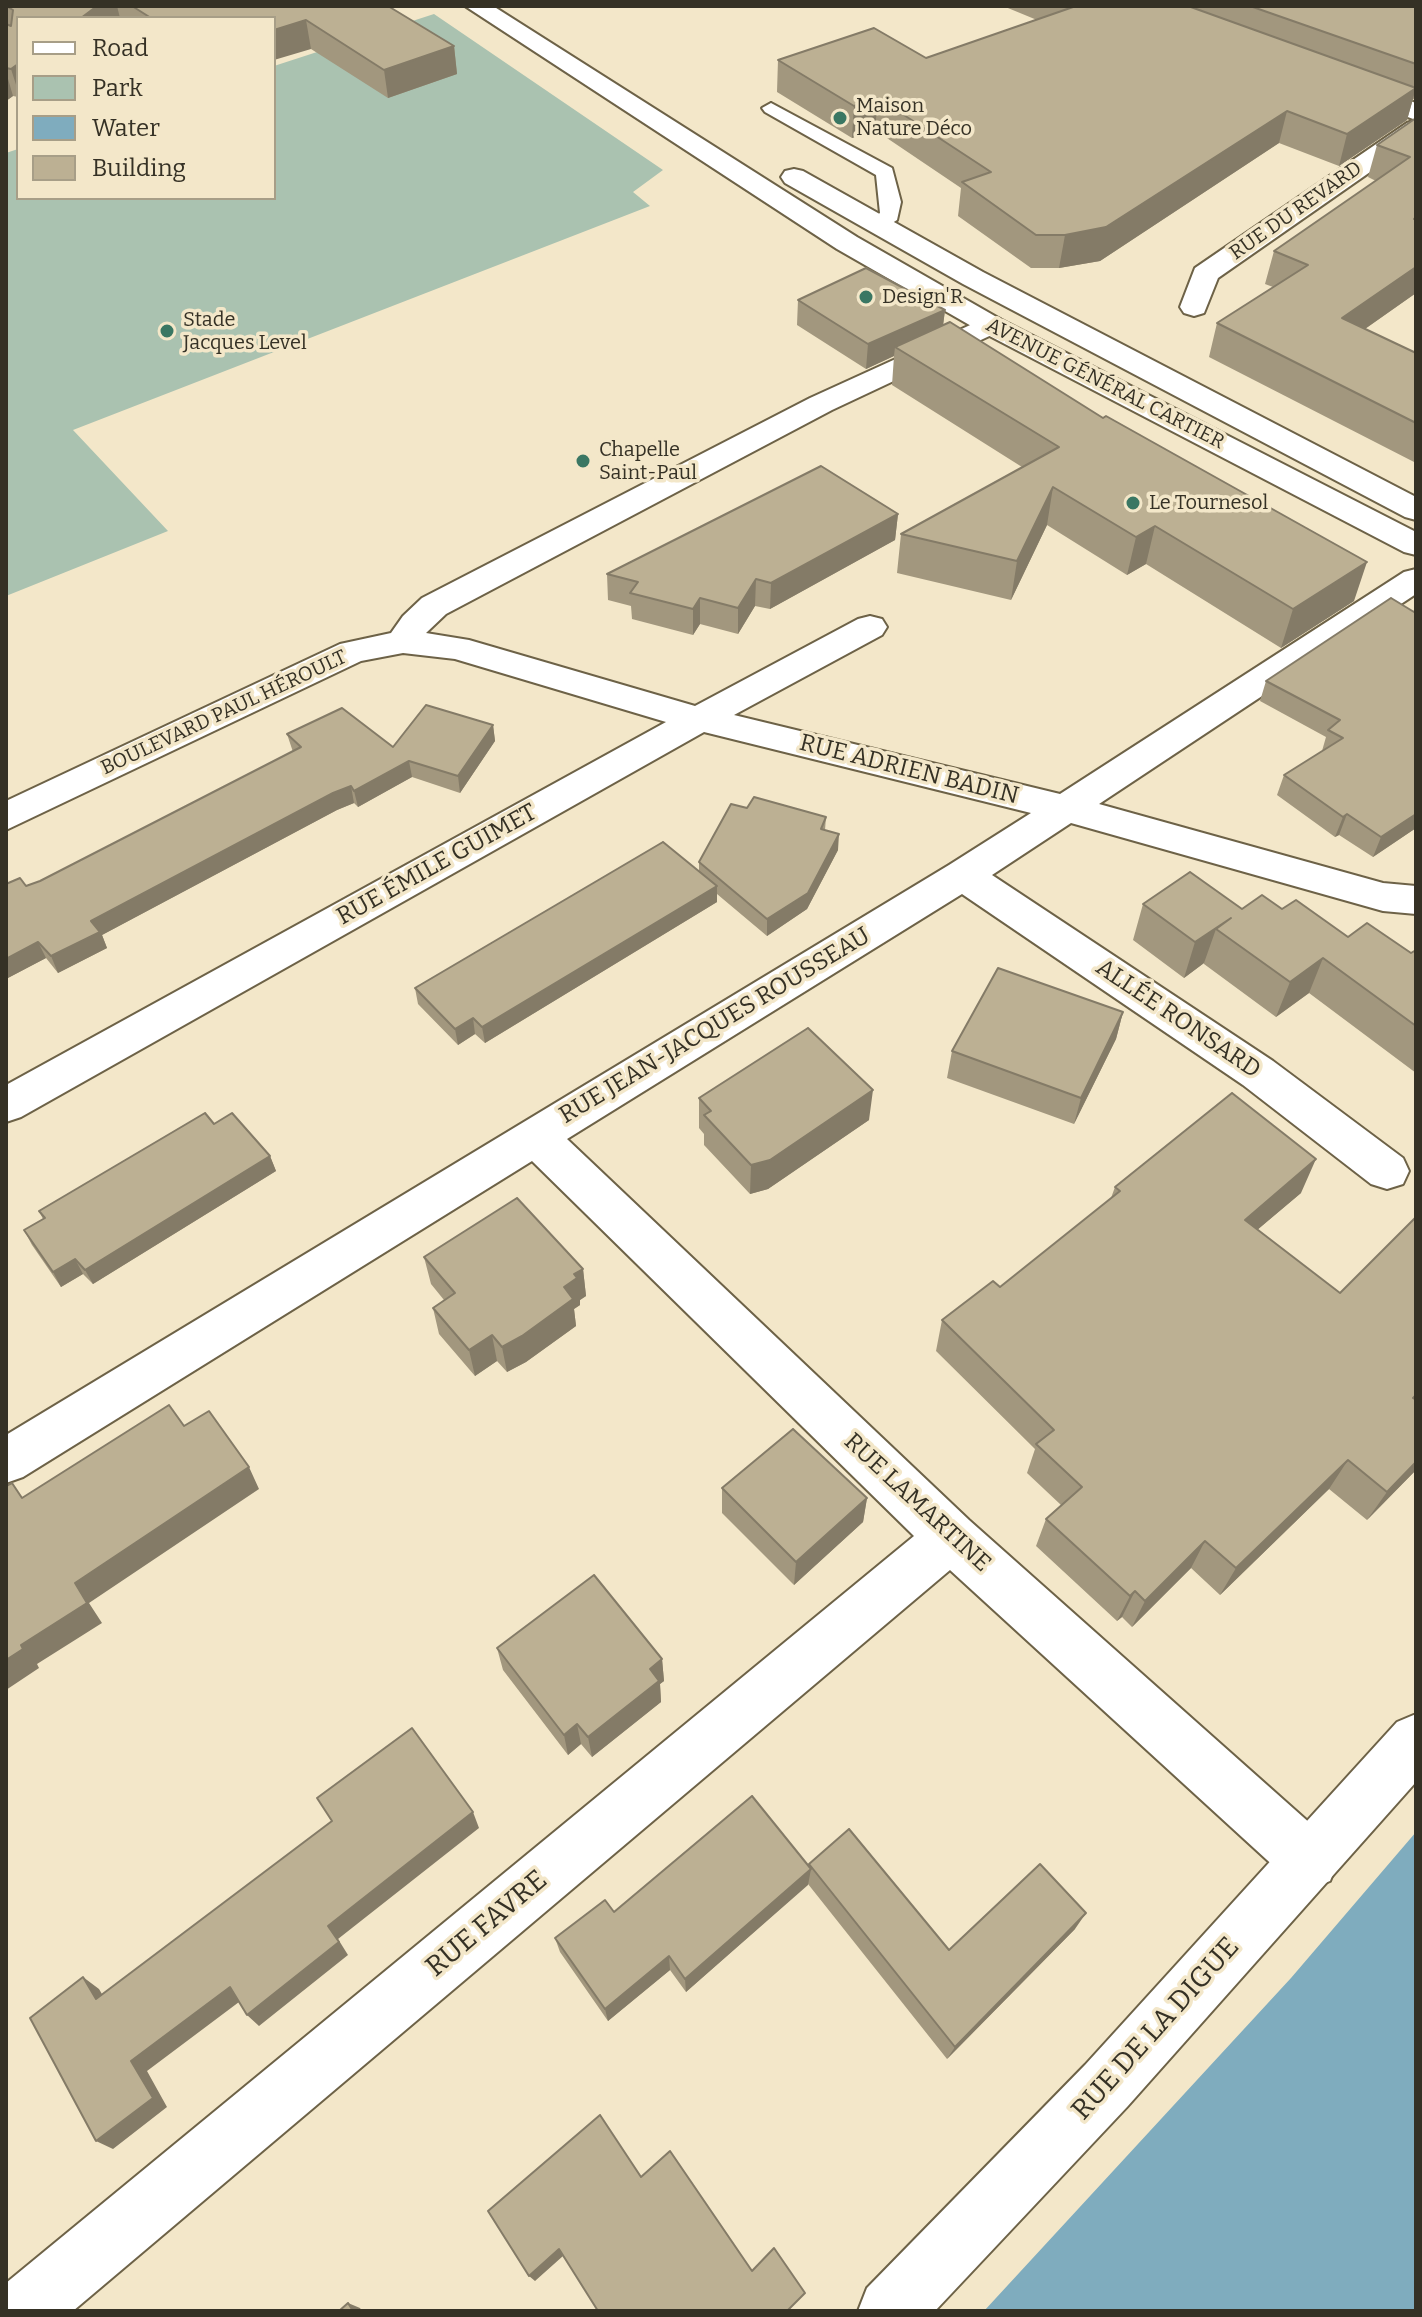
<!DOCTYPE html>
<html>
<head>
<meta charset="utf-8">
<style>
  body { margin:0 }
  #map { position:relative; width:1422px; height:2317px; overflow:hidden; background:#f3e7c9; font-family:Bitter,serif }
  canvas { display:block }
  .frame { position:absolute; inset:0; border:8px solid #353125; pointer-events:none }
  .legend { position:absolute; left:16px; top:16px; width:260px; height:184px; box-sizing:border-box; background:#f3e7c9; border:2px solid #a79e87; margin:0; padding:10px 14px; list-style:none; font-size:24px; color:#353125 }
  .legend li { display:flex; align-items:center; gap:16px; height:40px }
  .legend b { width:40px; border:2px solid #a79e87 }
</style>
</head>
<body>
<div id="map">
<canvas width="1422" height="2317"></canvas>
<div class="frame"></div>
<ul class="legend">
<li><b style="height:10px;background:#fff"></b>Road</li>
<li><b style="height:22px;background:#aac2b0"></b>Park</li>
<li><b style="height:22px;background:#7facbe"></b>Water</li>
<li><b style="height:22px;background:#bcb093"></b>Building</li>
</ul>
</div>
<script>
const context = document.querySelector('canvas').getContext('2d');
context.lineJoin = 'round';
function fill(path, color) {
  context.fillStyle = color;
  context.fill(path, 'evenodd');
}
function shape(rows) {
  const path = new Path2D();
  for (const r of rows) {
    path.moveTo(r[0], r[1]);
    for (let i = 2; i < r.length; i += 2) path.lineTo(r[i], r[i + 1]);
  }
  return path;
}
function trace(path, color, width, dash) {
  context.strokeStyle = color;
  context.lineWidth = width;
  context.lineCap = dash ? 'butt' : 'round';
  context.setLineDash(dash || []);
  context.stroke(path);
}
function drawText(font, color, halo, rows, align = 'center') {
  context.font = font + ' Bitter,serif';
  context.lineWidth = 7;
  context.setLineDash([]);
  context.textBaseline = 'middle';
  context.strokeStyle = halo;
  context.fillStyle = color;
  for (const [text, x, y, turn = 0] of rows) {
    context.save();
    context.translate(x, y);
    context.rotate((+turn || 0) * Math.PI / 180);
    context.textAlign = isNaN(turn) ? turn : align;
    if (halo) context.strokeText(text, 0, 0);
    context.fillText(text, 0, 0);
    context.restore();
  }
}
fill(shape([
  [434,14,663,170,633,192,650,206,73,430,168,531,6,596,6,153,18,149,18,198,274,198,274,66]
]), '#aac2b0');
fill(shape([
  [1416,1832,1416,2311,984,2311,1291,1978]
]), '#7facbe');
const lane = shape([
  [771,103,892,168,901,202,897,220,884,228,870,228,867,224,870,220,880,213,876,175,765,112,762,108,771,103]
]);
const street = shape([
  [1353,82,1416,103,1416,120,1344,94,1341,89,1344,84,1353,82],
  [1416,120,1416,140,1218,278,1204,313,1194,316,1184,313,1180,307,1195,268,1407,123,1416,120],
  [990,316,1000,319,1005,325,1000,331,832,410,446,614,426,633,469,640,695,706,858,619,870,616,882,619,887,627,882,635,734,715,1060,794,1404,572,1416,569,1416,594,1099,804,1383,883,1416,886,1416,914,1383,911,1071,823,992,875,1273,1061,1403,1158,1409,1171,1403,1184,1387,1189,1371,1184,1243,1085,962,894,567,1139,969,1520,1330,1841,1338,1861,1330,1881,1310,1889,1290,1881,950,1570,73,2311,6,2311,6,2283,914,1536,532,1161,23,1477,6,1483,6,1435,949,865,1031,813,704,732,21,1117,6,1122,6,1085,666,722,455,659,403,653,361,661,6,830,6,801,340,644,391,633,403,616,422,598,810,398,990,316]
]);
const secondary = shape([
  [465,6,493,6,857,237,1000,319,1416,532,1416,555,1404,552,980,331,837,249,465,6],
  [794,169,803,171,983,272,1416,497,1416,520,1405,517,963,284,785,183,781,177,785,171,794,169],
  [1416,1714,1416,1782,1127,2107,935,2311,858,2311,867,2288,1085,2065,1397,1722,1416,1714]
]);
trace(lane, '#6d6247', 4);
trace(street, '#6d6247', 4);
trace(secondary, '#6d6247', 4);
fill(lane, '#fff');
fill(street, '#fff');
fill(secondary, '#fff');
fill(shape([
  [6,6,388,6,454,46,457,74,388,98,311,49,274,18,18,18,18,97,13,96,6,101],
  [1003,6,1416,6,1416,100,1413,99,1407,120,1339,166,1279,143,1100,261,1059,268,1031,268,958,216,961,188,875,130,852,138,777,92,778,60,926,58,1037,20],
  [1416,118,1416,293,1365,329,1416,353,1416,463,1209,357,1217,323,1273,287,1265,284,1274,251,1376,181,1368,177,1377,145],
  [798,300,945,310,943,325,1354,601,1281,648,1146,564,1127,575,1047,525,1011,600,897,573,901,534,1022,467,892,385,894,356,866,369,797,325],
  [898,514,895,540,770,609,755,606,738,634,700,624,693,635,632,619,631,606,608,600,607,574],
  [1416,610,1416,828,1373,857,1339,835,1335,837,1277,795,1284,775,1322,751,1326,737,1260,701,1266,681],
  [493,725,495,741,460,793,412,777,358,807,354,803,337,810,102,935,107,948,58,973,46,958,6,979,6,884,26,886,40,881,293,752,287,734,393,747],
  [747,808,826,817,825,830,838,850,807,909,767,936,717,894,717,902,485,1043,475,1034,458,1045,418,1004,415,988,699,871,699,862],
  [1143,904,1242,909,1282,909,1348,937,1411,953,1416,950,1416,1073,1309,993,1276,1017,1204,964,1204,963,1184,978,1133,940],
  [1123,1012,1116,1039,1074,1124,947,1078,952,1051],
  [699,1098,869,1120,768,1189,750,1194,704,1145,704,1134,699,1128],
  [214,1124,270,1156,276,1171,93,1284,83,1274,61,1287,32,1245,24,1230,43,1219,39,1211],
  [1115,1187,1301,1193,1257,1230,1340,1293,1416,1470,1367,1520,1329,1489,1220,1595,1191,1568,1132,1627,1122,1617,1117,1621,1036,1546,1046,1519,1061,1505,1027,1473,1035,1449,936,1351,942,1320,1000,1287,1111,1198],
  [424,1257,583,1269,586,1296,580,1300,580,1305,574,1309,576,1326,526,1362,507,1372,497,1361,475,1376,439,1334,433,1308,444,1300,431,1284],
  [722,1488,867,1498,863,1522,794,1585,722,1513],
  [497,1648,662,1659,664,1681,660,1684,661,1702,592,1757,581,1744,568,1755,503,1670],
  [809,1864,949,1950,1075,1929,947,2059,808,1884,686,1992,670,1970,608,2021,560,1952,555,1938,614,1912,808,1866]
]), '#a2977e');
fill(shape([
  [97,6,117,6,120,18,81,18],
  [306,20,311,49,274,60,274,30],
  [454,46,457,74,388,98,384,70],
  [18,64,18,91,11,69],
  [6,72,13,96,6,101],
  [1416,88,1407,120,1339,166,1347,134],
  [878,98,875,130,852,138,854,106],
  [1287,111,1279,143,1100,261,1059,268,1065,235],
  [1416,267,1416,293,1332,352,1342,318],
  [945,310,942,334,895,347,894,356,866,369,868,344],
  [1053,487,1047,525,1011,600,1017,561],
  [898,514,895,540,770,609,771,583],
  [1155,526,1146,564,1127,575,1136,537],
  [1367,562,1354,601,1281,648,1293,609],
  [756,579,755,606,738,634,738,608],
  [700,598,700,624,693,635,693,609],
  [493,725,495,741,460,793,458,776],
  [409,761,412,777,358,807,354,791],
  [351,786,354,803,337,810,102,935,107,948,58,973,51,956,91,921,333,793],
  [1347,814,1339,835,1335,837,1343,817],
  [1416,814,1416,828,1373,857,1381,837],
  [839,834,838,850,807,909,767,936,767,919],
  [717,886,717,902,485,1043,482,1027],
  [1231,918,1216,929,1204,963,1184,978,1195,942],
  [38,942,46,958,6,979,6,959],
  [1323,958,1309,993,1276,1017,1290,982],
  [1123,1012,1116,1039,1074,1124,1081,1098],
  [473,1018,475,1034,458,1045,455,1029],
  [873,1090,869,1120,768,1189,750,1194,751,1165],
  [270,1156,276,1171,93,1284,85,1270],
  [1316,1159,1301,1193,1231,1252,1245,1220],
  [75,1259,83,1274,61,1287,53,1272],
  [583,1269,586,1296,580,1300,580,1305,574,1309,576,1326,526,1362,507,1372,502,1347,564,1287,574,1274],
  [492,1335,497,1361,475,1376,469,1350],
  [1348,1460,1329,1489,1220,1595,1236,1568],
  [1416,1462,1416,1470,1367,1520,1387,1492],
  [249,1467,259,1489,89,1603,102,1623,37,1664,39,1668,6,1690,6,1660,21,1645,75,1583],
  [867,1498,863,1522,794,1585,796,1562],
  [1205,1541,1191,1568,1132,1627,1145,1601],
  [1135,1591,1122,1617,1117,1621,1130,1596],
  [662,1659,664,1681,660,1684,661,1702,592,1757,588,1737,650,1669],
  [577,1724,581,1744,568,1755,564,1735],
  [473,1812,479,1828,338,1939,348,1955,259,2026,247,2015,328,1926],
  [811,1869,808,1885,686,1992,685,1979],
  [1086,1913,1075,1929,947,2059,955,2047],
  [669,1956,670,1970,608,2021,605,2009],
  [83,1977,99,1989,112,2011,96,1999],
  [230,1987,243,1999,147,2071,167,2107,113,2149,96,2141,131,2061],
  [559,2249,563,2256,535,2281,529,2276],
  [348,2303,360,2308,362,2311,353,2311]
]), '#847b67');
const building = shape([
  [6,6,97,6,81,18,18,18,18,64,11,69,6,68,6,24,11,26,13,10,6,6],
  [132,6,388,6,454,46,384,70,306,20,274,30,274,18,151,18,132,6],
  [1076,6,1188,6,1416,88,1347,134,1287,111,1106,227,1065,235,1036,235,962,182,991,172,878,98,854,106,778,60,874,28,926,58,1076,6],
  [1250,6,1416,6,1416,64,1250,6],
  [1416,118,1416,217,1414,219,1416,219,1416,267,1342,318,1416,353,1416,423,1217,323,1308,265,1274,251,1410,157,1377,145,1416,118],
  [866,268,945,310,868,344,798,300,866,268],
  [950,322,1103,418,1106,416,1367,562,1293,609,1155,526,1136,537,1053,487,1017,561,901,534,1059,447,895,347,950,322],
  [821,466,898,514,771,583,756,579,738,608,700,598,693,609,630,593,638,582,607,574,821,466],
  [1391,598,1414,612,1416,610,1416,814,1381,837,1347,814,1343,817,1284,775,1343,738,1328,730,1340,720,1266,681,1391,598],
  [426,705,493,725,458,776,409,761,354,791,351,786,333,793,91,921,100,932,51,956,38,942,6,959,6,884,20,878,26,886,40,881,301,747,287,734,342,708,393,747,426,705],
  [754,797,826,817,821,829,839,834,808,893,767,919,699,862,731,804,747,808,754,797],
  [663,842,717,886,482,1027,473,1018,455,1029,415,988,663,842],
  [1190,872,1242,909,1262,895,1282,909,1296,900,1348,937,1367,923,1411,953,1416,950,1416,1026,1323,958,1290,982,1216,929,1231,918,1195,942,1143,904,1190,872],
  [998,968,1123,1012,1081,1098,952,1051,998,968],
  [808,1028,873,1090,770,1160,751,1165,704,1115,711,1111,699,1098,808,1028],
  [1232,1093,1316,1159,1245,1220,1340,1293,1416,1217,1416,1395,1413,1398,1416,1400,1416,1462,1387,1492,1348,1460,1236,1568,1205,1541,1145,1601,1135,1591,1130,1596,1046,1519,1082,1487,1036,1444,1054,1430,942,1320,993,1281,1000,1287,1120,1191,1115,1187,1232,1093],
  [205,1113,214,1124,232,1113,270,1156,85,1270,75,1259,53,1272,24,1230,45,1218,39,1211,205,1113],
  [517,1198,583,1269,574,1274,577,1278,564,1287,573,1299,522,1336,502,1347,492,1335,469,1350,433,1308,455,1293,424,1257,517,1198],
  [169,1405,184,1426,209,1411,249,1467,75,1583,87,1603,21,1645,23,1649,6,1660,6,1486,12,1483,22,1498,169,1405],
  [793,1429,867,1498,796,1562,722,1488,793,1429],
  [594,1575,662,1659,650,1669,659,1681,588,1737,577,1724,564,1735,497,1648,594,1575],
  [412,1728,473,1812,328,1926,339,1942,247,2015,230,1987,131,2061,153,2098,96,2141,30,2018,83,1977,96,1999,332,1821,317,1798,412,1728],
  [752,1796,811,1869,685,1979,669,1956,605,2009,555,1938,605,1900,614,1912,752,1796],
  [849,1829,949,1950,1040,1864,1086,1913,955,2047,809,1864,849,1829],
  [600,2115,641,2177,670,2151,752,2271,774,2248,805,2293,787,2311,598,2311,559,2249,529,2276,488,2211,600,2115],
  [348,2303,353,2311,339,2311,348,2303]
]);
fill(building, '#bcb093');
trace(building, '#847b67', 2);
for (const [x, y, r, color] of [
  [840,118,8,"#3a7763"],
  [866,297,8,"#3a7763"],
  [167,331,8,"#3a7763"],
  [583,461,8,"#3a7763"],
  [1133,503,8,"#3a7763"]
]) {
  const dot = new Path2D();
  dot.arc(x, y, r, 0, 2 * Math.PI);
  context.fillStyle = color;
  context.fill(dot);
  trace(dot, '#f3e7c9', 3);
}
drawText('20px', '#353125', '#f3e7c9', [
  ["Maison",856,106],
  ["Nature Déco",856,129],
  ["Design'R",882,297],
  ["Stade",183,320],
  ["Jacques Level",183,343],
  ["Chapelle",599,450],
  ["Saint-Paul",599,473],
  ["Le Tournesol",1149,503]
], 'left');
drawText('20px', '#353125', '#f3e7c9', [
  ["RUE DU REVARD",1296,211,-35],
  ["AVENUE GÉNÉRAL CARTIER",1105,384,27],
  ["BOULEVARD PAUL HÉROULT",224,713,-25]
]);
drawText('24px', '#353125', '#f3e7c9', [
  ["RUE ADRIEN BADIN",909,770,14],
  ["RUE ÉMILE GUIMET",437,865,-29],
  ["ALLÉE RONSARD",1178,1019,34],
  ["RUE JEAN-JACQUES ROUSSEAU",715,1026,-31],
  ["RUE LAMARTINE",917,1503,43]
]);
drawText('28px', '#353125', '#f3e7c9', [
  ["RUE FAVRE",487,1924,-40],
  ["RUE DE LA DIGUE",1156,2029,-48]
]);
</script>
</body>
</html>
